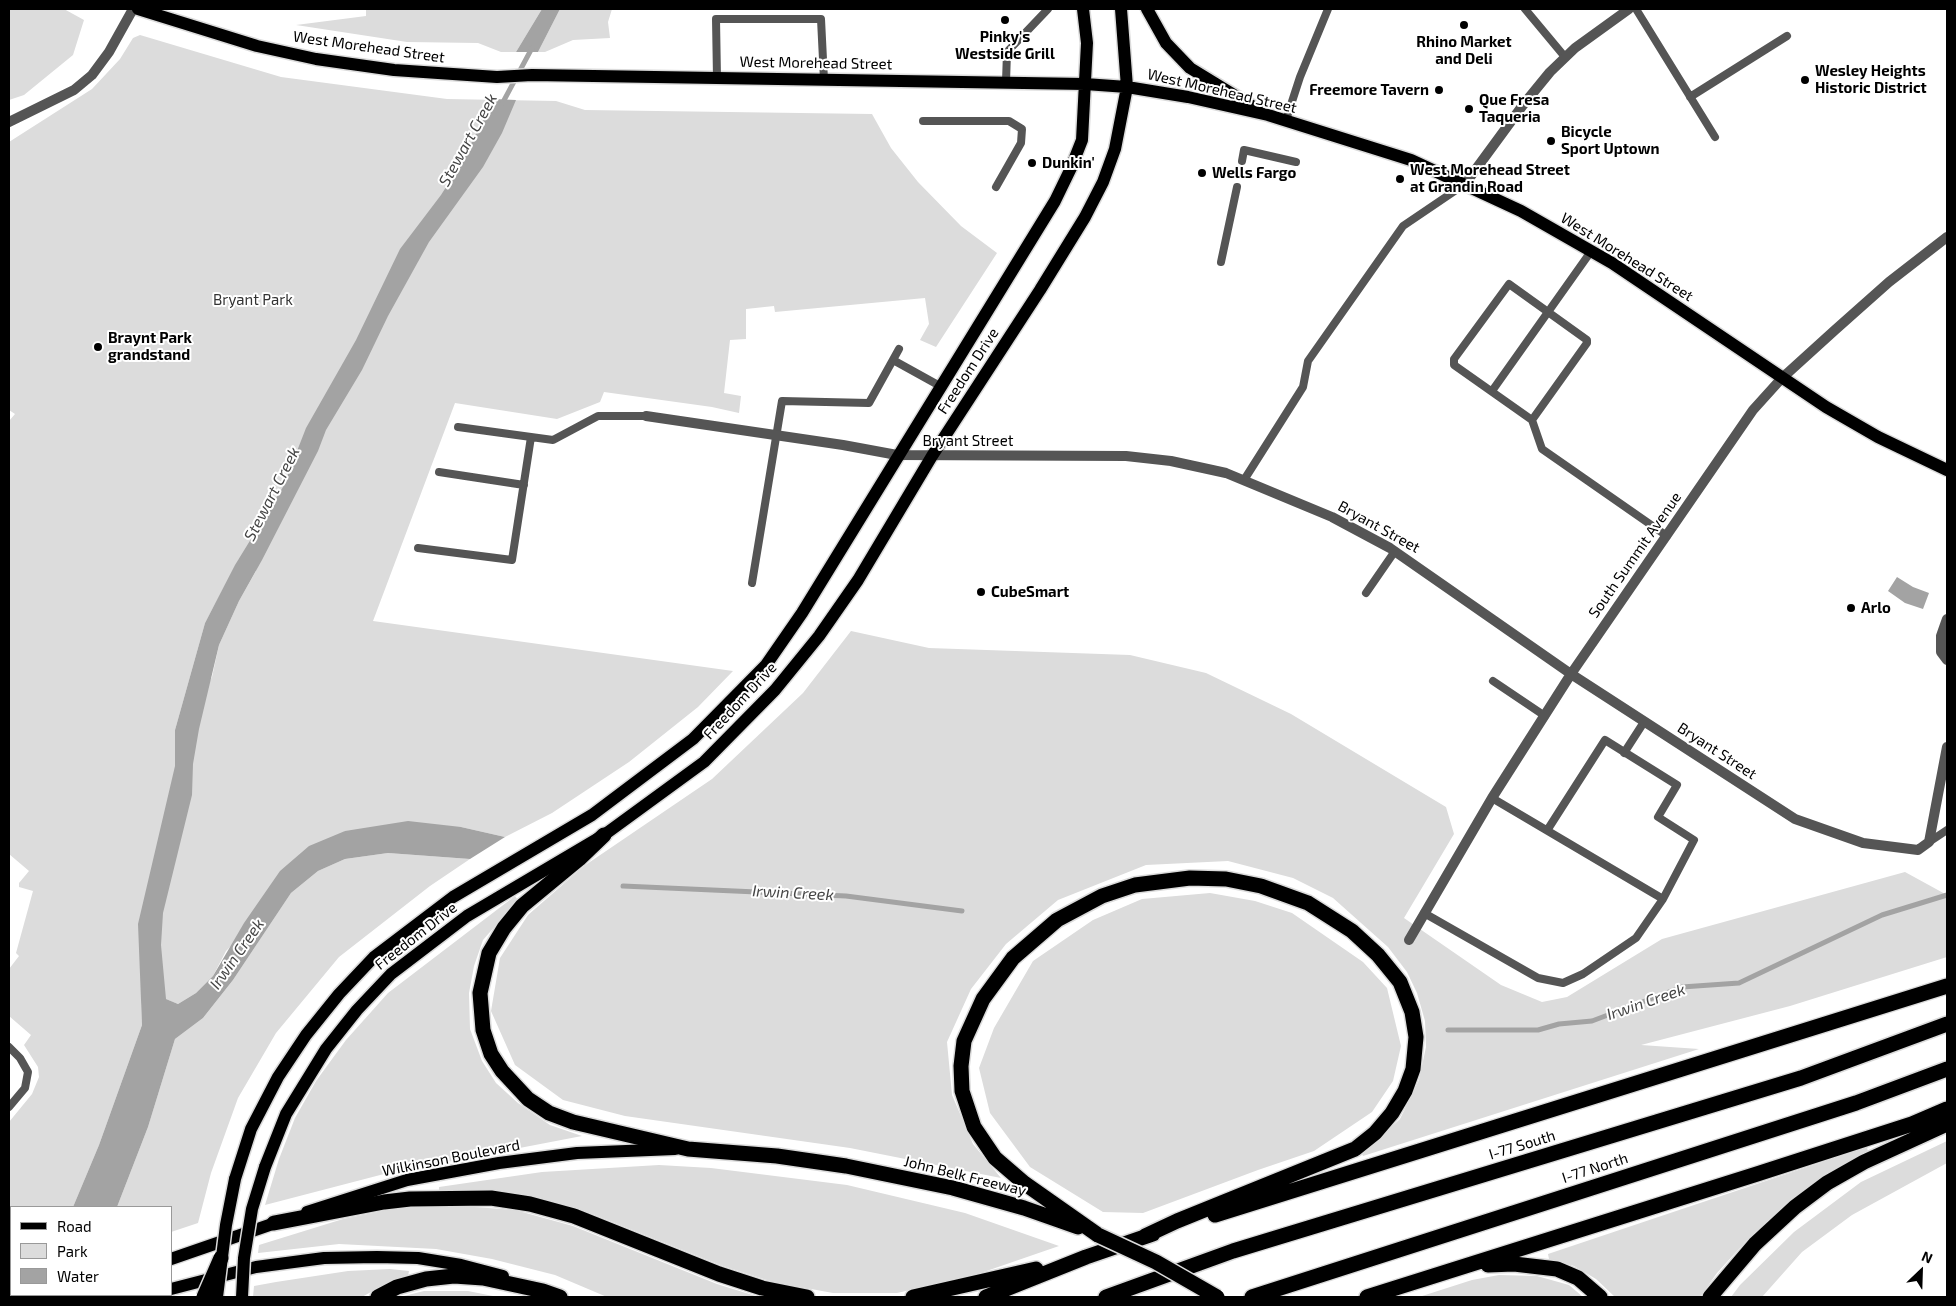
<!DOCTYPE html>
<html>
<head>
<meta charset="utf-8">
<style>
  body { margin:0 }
  #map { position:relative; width:1956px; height:1306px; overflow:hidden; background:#fff; font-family:"Exo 2",sans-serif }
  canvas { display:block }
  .frame { position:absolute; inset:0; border:10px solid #000; pointer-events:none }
  .legend { position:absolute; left:10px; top:1206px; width:162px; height:90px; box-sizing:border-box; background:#fff; border:1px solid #999; margin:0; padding:6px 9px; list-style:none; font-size:15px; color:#000 }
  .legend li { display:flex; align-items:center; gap:10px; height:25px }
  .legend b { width:25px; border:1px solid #999 }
  .north { position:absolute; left:1896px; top:1246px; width:50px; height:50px; -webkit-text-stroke:4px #fff; paint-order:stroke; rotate:24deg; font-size:14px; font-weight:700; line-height:20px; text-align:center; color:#000 }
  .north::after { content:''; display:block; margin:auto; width:18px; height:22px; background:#000; clip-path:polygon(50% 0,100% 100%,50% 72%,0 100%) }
</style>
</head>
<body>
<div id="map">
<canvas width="1956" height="1306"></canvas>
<div class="frame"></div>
<ul class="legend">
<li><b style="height:6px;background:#000"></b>Road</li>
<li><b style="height:14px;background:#dcdcdc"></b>Park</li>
<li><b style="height:14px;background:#a3a3a3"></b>Water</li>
</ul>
<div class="north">N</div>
</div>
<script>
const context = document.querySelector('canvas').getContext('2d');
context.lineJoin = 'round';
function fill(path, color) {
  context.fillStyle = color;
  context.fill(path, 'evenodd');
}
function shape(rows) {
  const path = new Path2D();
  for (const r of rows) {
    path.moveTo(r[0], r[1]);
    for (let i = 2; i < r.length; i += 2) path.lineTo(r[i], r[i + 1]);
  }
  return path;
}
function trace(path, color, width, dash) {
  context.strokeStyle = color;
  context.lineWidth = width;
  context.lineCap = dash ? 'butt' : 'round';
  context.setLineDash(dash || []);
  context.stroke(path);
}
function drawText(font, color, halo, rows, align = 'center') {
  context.font = font + ' "Exo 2",sans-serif';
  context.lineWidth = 4;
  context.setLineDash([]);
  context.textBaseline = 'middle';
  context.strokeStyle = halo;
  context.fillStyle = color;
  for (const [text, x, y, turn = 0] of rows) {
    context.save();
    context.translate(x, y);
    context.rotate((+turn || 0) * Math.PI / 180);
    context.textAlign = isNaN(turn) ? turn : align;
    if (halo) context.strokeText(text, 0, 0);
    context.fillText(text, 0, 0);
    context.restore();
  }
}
fill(shape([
  [9,9,64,9,84,20,73,55,24,95,9,100],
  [366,9,542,9,516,52,501,52,478,43,407,42,296,25,366,16],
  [560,9,612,9,608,22,610,38,573,40,545,52,538,52],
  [140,35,281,77,447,99,556,101,585,110,872,114,891,148,918,182,961,226,997,253,936,347,920,340,929,324,925,298,775,312,774,306,746,309,746,339,730,340,724,393,741,396,739,413,712,407,604,392,600,402,557,419,455,403,373,621,733,671,698,707,629,762,552,813,505,837,461,827,345,831,226,951,213,976,196,993,178,1004,141,989,142,1025,99,1145,73,1207,11,1207,11,1286,9,1287,9,1122,32,1094,39,1077,38,1067,24,1045,31,1035,9,1016,9,969,19,956,16,953,33,891,19,887,19,883,29,871,9,854,9,421,15,414,9,410,9,142,92,89,120,59,133,38],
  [239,559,256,571,239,601,219,645,212,677,175,746,175,730,205,623],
  [851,631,929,648,1130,655,1206,673,1291,714,1446,807,1454,834,1404,918,1501,985,1542,1002,1567,997,1662,939,1905,872,1947,895,1947,957,1790,1006,1641,1045,1699,1049,1363,1156,1362,1154,1400,1119,1419,1080,1426,1047,1425,1021,1417,993,1407,972,1388,947,1333,898,1293,878,1228,861,1146,865,1058,900,1006,944,971,989,947,1042,952,1095,973,1144,1001,1178,850,1148,625,1116,563,1100,515,1065,491,1011,500,958,528,915,584,866,712,779,803,693],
  [388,853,470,859,430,886,339,957,276,1033,238,1098,211,1173,198,1223,171,1232,171,1207,117,1207,148,1127,175,1039,203,1018,233,980,291,893,318,871,345,859],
  [1210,893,1255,901,1292,913,1363,962,1387,988,1401,1046,1393,1081,1372,1112,1314,1151,1258,1170,1143,1213,1103,1212,1030,1167,990,1113,979,1068,994,1028,1033,961,1093,920,1142,899],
  [515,896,518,900,483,940,474,966,469,993,470,1029,482,1061,496,1083,518,1103,550,1125,582,1136,384,1174,265,1205,279,1159,295,1118,316,1081,346,1040,388,993],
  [1947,1141,1947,1163,1852,1215,1802,1252,1762,1297,1731,1297,1740,1285,1794,1232,1861,1182],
  [1867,1147,1868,1152,1849,1161,1791,1199,1748,1239,1717,1273,1700,1297,1615,1297,1596,1279,1574,1266,1549,1259,1548,1254],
  [659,1165,711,1168,847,1185,965,1213,1059,1246,972,1276,897,1293,833,1293,773,1282,723,1266,595,1215,537,1198,490,1190,439,1190,439,1187,542,1172],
  [461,1206,515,1210,573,1226,717,1284,759,1297,607,1297,555,1275,492,1259,436,1249,339,1244,258,1253,259,1245,343,1219,402,1207],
  [390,1269,409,1271,408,1276,387,1283,362,1297,253,1297,254,1286,276,1282,348,1271],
  [1499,1275,1537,1276,1569,1285,1583,1297,1419,1297,1472,1280],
  [424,1291,468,1291,498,1297,400,1297]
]), '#dcdcdc');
fill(shape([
  [542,9,560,9,538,52,516,52],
  [494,99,516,100,502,133,483,167,429,242,388,316,362,370,326,430,318,451,262,560,239,601,219,645,199,729,193,764,192,795,163,913,161,945,166,999,178,1004,196,993,213,976,244,923,280,871,309,846,345,831,408,821,461,827,505,837,470,859,388,853,345,859,318,871,291,893,233,980,203,1018,175,1039,148,1127,117,1207,73,1207,99,1145,142,1025,138,924,175,766,175,730,205,623,235,565,283,487,306,428,356,340,400,249,441,195,460,165],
  [1897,577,1913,587,1929,593,1923,609,1905,603,1888,591]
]), '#a3a3a3');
trace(shape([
  [502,104,532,48],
  [623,886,846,896,962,911],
  [1448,1030,1538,1030,1559,1024,1592,1021,1682,987,1739,983,1882,915,1947,895]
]), '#a3a3a3', 5);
const primary = shape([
  [138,9,257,46,316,59,394,70,497,77,532,75,1085,84,1127,87,1188,97,1268,115,1411,160,1521,211,1612,263,1826,407,1878,437,1947,470],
  [1147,9,1166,43,1190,68,1257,109],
  [265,1167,286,1114,326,1049,357,1010,391,974,467,916,604,835,704,762,775,690,819,636,858,580,932,456,1040,290,1085,217,1103,182,1115,149,1127,87,1121,9],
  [235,1179,251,1129,278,1077,306,1035,339,994,374,957,453,897,592,815,693,739,766,665,802,613,1055,201,1071,168,1082,140,1087,43,1083,9],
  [307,1212,407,1180,499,1163,577,1153,675,1149],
  [171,1259,281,1221],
  [171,1289,256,1267,324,1258,377,1257,418,1258,461,1265,503,1276],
  [58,1297,66,1295],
  [144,1297,152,1295]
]);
const highway = shape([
  [604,835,579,859,522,906,504,928,489,953,480,993,483,1030,491,1054,502,1071,528,1099,549,1113,573,1122,688,1149,777,1156,846,1166,953,1188,1024,1208,1078,1227],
  [1215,1215,1947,986],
  [274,1223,384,1202,410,1199,491,1198,530,1204,574,1216,719,1274,762,1288,807,1297],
  [1098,1235,1024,1183,995,1158,974,1127,962,1091,961,1066,964,1041,983,999,1013,958,1057,920,1102,896,1135,885,1190,878,1226,879,1261,886,1308,903,1352,931,1378,955,1400,982,1412,1012,1416,1037,1413,1069,1405,1091,1392,1113,1375,1133,1355,1149,1177,1221,1145,1236],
  [1488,1265,1514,1264,1557,1269,1578,1278,1600,1297],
  [378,1297,397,1287,426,1279,454,1276,483,1278,543,1291,560,1297],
  [913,1297,1036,1269],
  [986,1297,1086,1257,1153,1234],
  [1106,1297,1233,1251,1801,1078,1947,1024],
  [1252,1297,1856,1103,1947,1069],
  [1367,1297,1757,1174,1912,1124,1947,1109],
  [1710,1297,1755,1244,1795,1207,1827,1183,1864,1162,1947,1124]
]);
trace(primary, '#dbdbdb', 15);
trace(highway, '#dbdbdb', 18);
trace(shape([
  [1525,9,1565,57],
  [1636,9,1715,137],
  [717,78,716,19,821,19,824,80],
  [1006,82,1007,52,1048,9],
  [1690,97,1787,36],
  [1286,120,1300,77,1328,9],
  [923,121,1009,121,1022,129,1021,143,996,187],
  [1242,161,1244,150,1296,162],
  [1221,262,1237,187],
  [893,360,940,386],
  [1492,391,1592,250],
  [1532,420,1587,343,1587,340,1509,284,1454,359,1454,365,1532,420,1542,449,1667,536],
  [458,427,553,440,598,416,646,416],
  [439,472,524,485],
  [1244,480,1303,387,1308,361,1403,226,1465,184],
  [418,548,512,560,531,437],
  [752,583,782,401,869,403,899,349],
  [1366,593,1395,551],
  [1493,681,1545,716],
  [1624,753,1644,722],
  [1492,798,1663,899],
  [1929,842,1947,830],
  [1424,913,1538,978,1563,983,1583,974,1636,938,1663,899,1694,840,1658,817,1677,785,1605,740,1548,829],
  [9,1047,20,1058,28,1072,25,1088,9,1107]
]), '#555', 8);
trace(shape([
  [9,122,74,90,92,75,109,52,133,9],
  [1465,184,1523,105,1550,72,1575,48,1629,9],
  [646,416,843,445,897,455,1126,456,1171,461,1226,473,1332,517,1390,548,1571,674,1795,819,1863,843,1918,850,1929,842,1947,747],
  [1947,619,1941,636,1941,652,1947,660],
  [1409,940,1492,798,1571,674,1753,410,1781,379,1835,330,1889,282,1947,237]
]), '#555', 10);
trace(primary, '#000', 12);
trace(highway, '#000', 15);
const primaryBridge = shape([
  [217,1297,226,1225,235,1179],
  [242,1297,244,1258,252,1209,265,1167]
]);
const highwayBridge = shape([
  [1098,1235,1156,1262,1217,1297],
  [204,1297,221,1258]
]);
trace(primaryBridge, '#dbdbdb', 15, []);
trace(highwayBridge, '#dbdbdb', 18, []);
trace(primaryBridge, '#000', 12);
trace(highwayBridge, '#000', 15);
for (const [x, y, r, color] of [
  [1005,20,5,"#000"],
  [1464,25,5,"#000"],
  [1805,80,5,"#000"],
  [1439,90,5,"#000"],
  [1469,109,5,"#000"],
  [1551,141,5,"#000"],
  [1032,163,5,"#000"],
  [1202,173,5,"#000"],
  [1400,179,5,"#000"],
  [98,347,5,"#000"],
  [981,592,5,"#000"],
  [1851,608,5,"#000"]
]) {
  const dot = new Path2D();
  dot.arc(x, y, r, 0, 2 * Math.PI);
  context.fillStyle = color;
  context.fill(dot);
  trace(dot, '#fff', 2);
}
drawText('bold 15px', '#000', '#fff', [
  ["Pinky's",1005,37,"center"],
  ["Westside Grill",1005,54,"center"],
  ["Rhino Market",1464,42,"center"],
  ["and Deli",1464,59,"center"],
  ["Wesley Heights",1815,71],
  ["Historic District",1815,88],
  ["Freemore Tavern",1429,90,"right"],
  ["Que Fresa",1479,100],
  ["Taqueria",1479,117],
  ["Bicycle",1561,132],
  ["Sport Uptown",1561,149],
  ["Dunkin'",1042,163],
  ["West Morehead Street",1410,170],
  ["at Grandin Road",1410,187],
  ["Wells Fargo",1212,173],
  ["Braynt Park",108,338],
  ["grandstand",108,355],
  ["CubeSmart",991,592],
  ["Arlo",1861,608]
], 'left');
drawText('15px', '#000', '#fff', [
  ["West Morehead Street",369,47,8],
  ["West Morehead Street",816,63,1],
  ["West Morehead Street",1222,91,13],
  ["West Morehead Street",1627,257,32],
  ["Freedom Drive",968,371,-57],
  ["Bryant Street",968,441],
  ["Bryant Street",1379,527,29],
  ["South Summit Avenue",1635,555,-55],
  ["Freedom Drive",740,701,-47],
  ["Bryant Street",1717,751,33],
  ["Freedom Drive",416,936,-38],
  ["I-77 South",1522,1145,-17],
  ["Wilkinson Boulevard",451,1158,-11],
  ["I-77 North",1595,1168,-18],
  ["John Belk Freeway",965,1176,14]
]);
drawText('15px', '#333', '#fff', [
  ["Bryant Park",253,300]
]);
drawText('italic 16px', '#444', '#fff', [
  ["Stewart Creek",468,140,-61],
  ["Stewart Creek",272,494,-63],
  ["Irwin Creek",793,893,3],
  ["Irwin Creek",237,954,-55],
  ["Irwin Creek",1646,1002,-19]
]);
</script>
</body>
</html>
